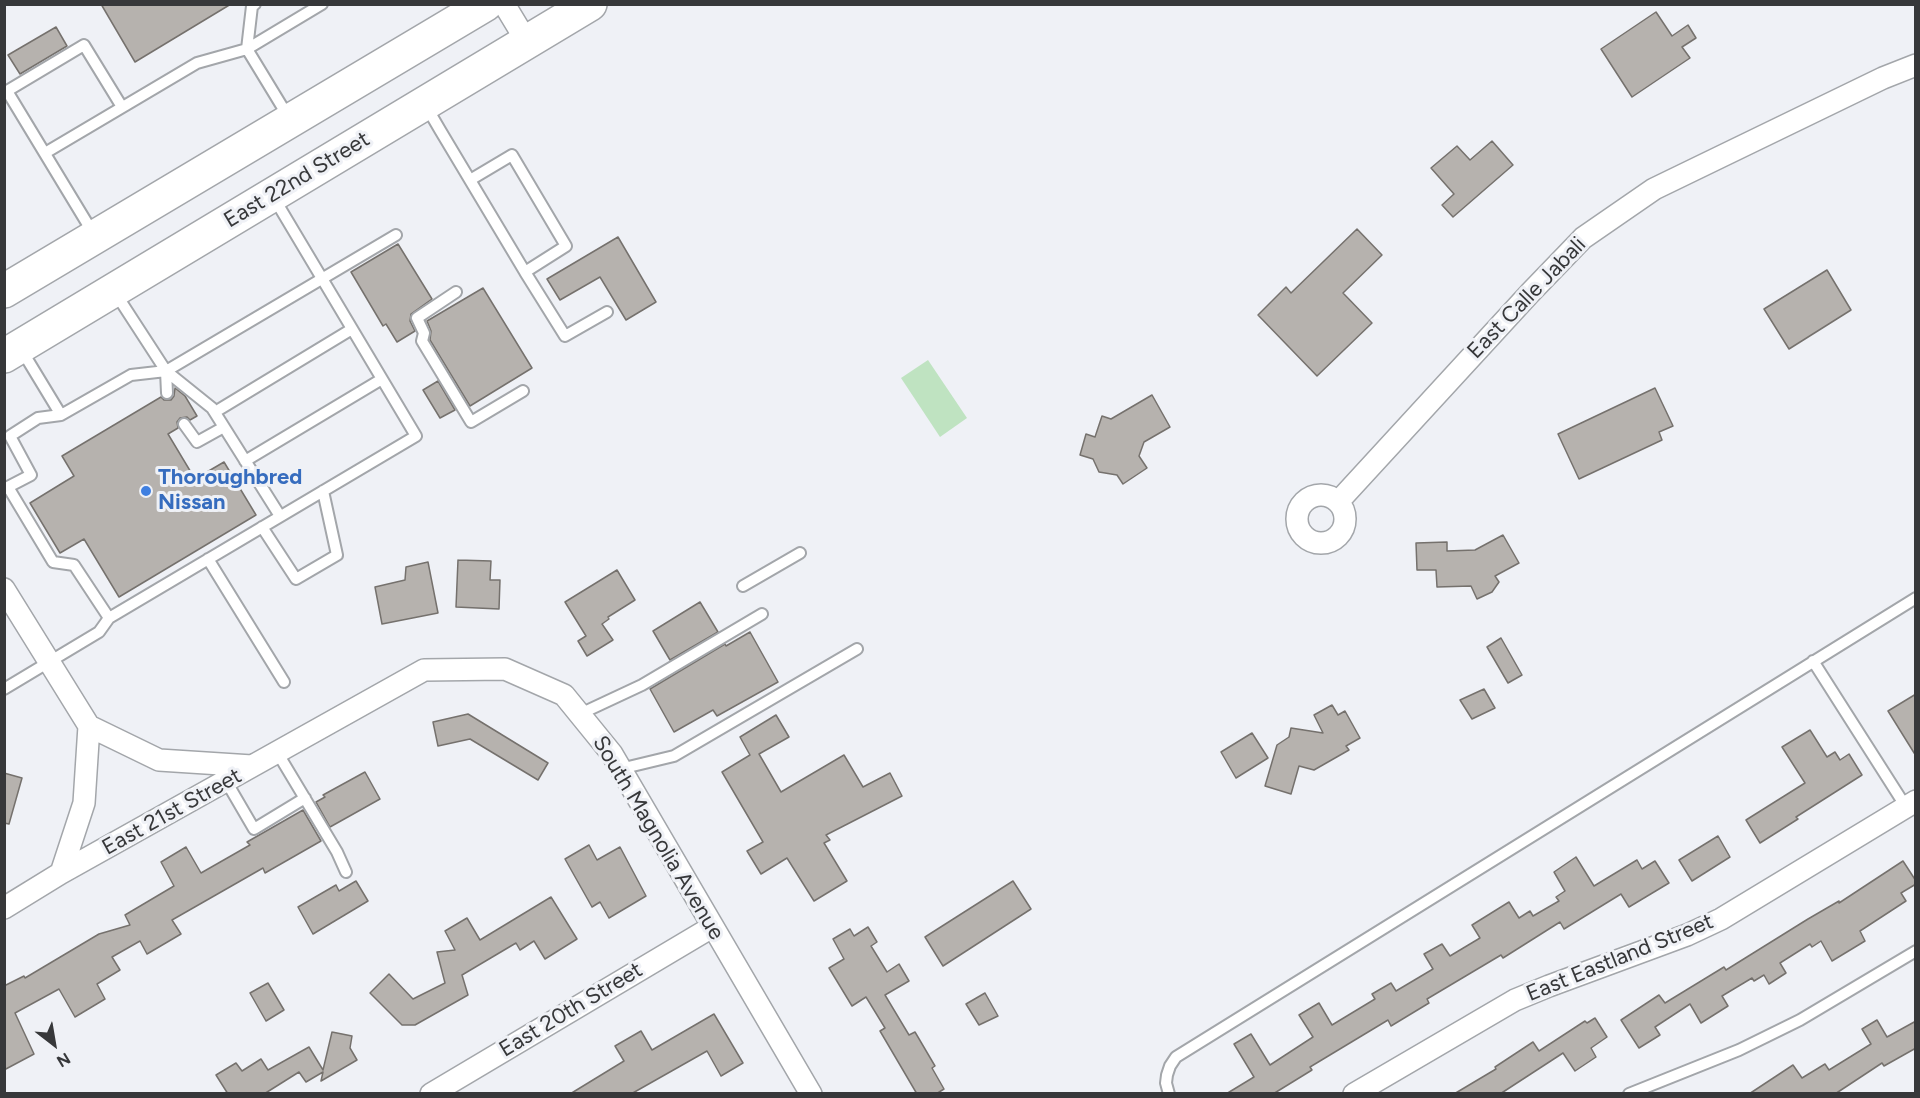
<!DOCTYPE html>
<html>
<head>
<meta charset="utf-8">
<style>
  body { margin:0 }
  #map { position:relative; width:1920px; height:1098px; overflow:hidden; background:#eff1f6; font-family:Figtree,sans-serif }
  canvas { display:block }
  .frame { position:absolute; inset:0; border:6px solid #37383a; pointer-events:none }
  .north { position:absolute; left:24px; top:1014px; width:60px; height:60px; -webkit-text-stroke:4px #eff1f6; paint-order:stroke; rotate:149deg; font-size:16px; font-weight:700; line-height:24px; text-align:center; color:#37383a }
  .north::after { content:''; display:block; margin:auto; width:21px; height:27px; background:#37383a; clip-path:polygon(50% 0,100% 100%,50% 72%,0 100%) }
</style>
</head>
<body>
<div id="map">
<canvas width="1920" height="1098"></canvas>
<div class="frame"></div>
<div class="north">N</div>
</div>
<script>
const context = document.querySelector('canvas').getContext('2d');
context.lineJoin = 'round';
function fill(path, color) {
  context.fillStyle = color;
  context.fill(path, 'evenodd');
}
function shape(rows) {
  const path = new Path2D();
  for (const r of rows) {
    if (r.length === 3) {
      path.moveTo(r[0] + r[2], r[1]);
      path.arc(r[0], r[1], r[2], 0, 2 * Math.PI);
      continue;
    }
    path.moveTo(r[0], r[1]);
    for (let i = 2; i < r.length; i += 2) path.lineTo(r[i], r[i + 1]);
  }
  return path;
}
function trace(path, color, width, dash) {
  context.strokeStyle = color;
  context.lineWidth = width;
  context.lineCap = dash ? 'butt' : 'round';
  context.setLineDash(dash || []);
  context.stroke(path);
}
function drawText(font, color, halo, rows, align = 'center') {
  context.font = font + ' Figtree,sans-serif';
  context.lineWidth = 6;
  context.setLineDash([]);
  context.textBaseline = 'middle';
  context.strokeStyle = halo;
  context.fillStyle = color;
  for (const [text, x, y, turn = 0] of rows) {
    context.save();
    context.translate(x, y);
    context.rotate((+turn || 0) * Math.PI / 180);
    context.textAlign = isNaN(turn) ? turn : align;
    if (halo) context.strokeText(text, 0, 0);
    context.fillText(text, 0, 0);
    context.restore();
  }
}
fill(shape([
  [928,360,967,418,940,437,901,378]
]), '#bfe3c1');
const building = shape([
  [101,4,231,4,135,62,101,4],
  [1656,12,1672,36,1688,25,1696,38,1682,47,1690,58,1632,97,1601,49,1656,12],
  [56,27,67,46,20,74,8,55,56,27],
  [1492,141,1513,165,1453,217,1442,205,1454,194,1431,168,1457,146,1470,160,1492,141],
  [1357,229,1382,255,1343,293,1372,323,1317,376,1258,315,1286,287,1291,293,1357,229],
  [618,237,656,302,626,320,600,277,560,300,547,279,618,237],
  [398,244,432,299,411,314,410,321,415,331,397,342,386,324,383,326,351,272,398,244],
  [1827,270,1851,310,1789,349,1764,309,1827,270],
  [483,288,532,368,470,406,430,340,431,331,427,321,483,288],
  [438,381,455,410,440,418,423,390,438,381],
  [175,388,185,396,197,416,190,420,187,417,180,418,177,422,178,428,168,434,195,479,224,462,256,515,119,597,84,539,60,553,30,503,74,476,62,456,161,397,164,400,171,400,174,396,175,388],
  [1655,388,1673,426,1659,432,1662,440,1579,479,1558,434,1655,388],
  [1152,395,1170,427,1144,442,1139,456,1147,468,1123,484,1117,475,1099,472,1093,459,1080,455,1086,434,1095,437,1102,416,1111,419,1152,395],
  [1503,535,1519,563,1495,576,1499,582,1492,592,1477,599,1471,586,1437,587,1436,570,1417,570,1416,543,1447,542,1447,551,1475,550,1503,535],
  [458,560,491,561,490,580,500,580,499,609,456,607,458,560],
  [428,562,438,613,382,624,375,587,405,580,406,567,428,562],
  [617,570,635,600,608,617,609,619,602,624,613,640,587,656,578,641,586,636,565,602,617,570],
  [700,602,718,632,670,660,653,631,700,602],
  [750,632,778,682,717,716,713,710,674,732,650,689,725,644,726,646,750,632],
  [1501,638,1522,675,1508,683,1487,647,1501,638],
  [1484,689,1495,708,1472,719,1460,700,1484,689],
  [1916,694,1916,756,1888,711,1916,694],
  [1332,705,1338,715,1345,711,1360,738,1346,746,1349,750,1314,770,1299,766,1291,794,1265,786,1277,745,1289,737,1291,728,1323,733,1314,715,1332,705],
  [468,714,548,763,538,780,470,739,438,746,433,722,468,714],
  [776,715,789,737,759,754,781,792,844,755,863,787,890,773,902,796,826,835,830,840,824,843,847,881,814,901,787,858,761,874,747,851,763,842,722,772,750,755,740,737,776,715],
  [1810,730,1827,757,1835,752,1840,760,1849,754,1862,775,1796,817,1798,819,1760,843,1746,820,1805,783,1782,747,1810,730],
  [1252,733,1268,758,1236,778,1221,752,1252,733],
  [365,772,380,799,330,827,316,802,325,797,323,795,365,772],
  [4,773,22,778,9,824,4,823,4,773],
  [303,810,321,841,265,873,263,868,172,920,181,934,147,954,140,941,112,957,120,970,97,984,105,999,75,1017,59,989,15,1013,34,1054,4,1070,4,986,24,976,25,978,99,934,130,925,125,915,174,886,161,862,186,847,201,873,250,845,247,842,303,810],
  [1718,836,1730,857,1692,881,1679,860,1718,836],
  [589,845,597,860,620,847,646,896,609,918,600,902,592,907,565,859,589,845],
  [1576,857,1594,886,1637,860,1642,869,1655,861,1669,883,1629,907,1621,894,1564,929,1560,922,1503,958,1501,955,1427,999,1429,1003,1391,1026,1388,1020,1310,1067,1312,1070,1273,1094,1226,1094,1254,1077,1234,1044,1251,1034,1270,1065,1313,1037,1299,1015,1319,1003,1332,1025,1375,999,1372,994,1391,983,1396,991,1433,969,1424,954,1442,944,1450,956,1480,938,1472,925,1509,902,1519,918,1530,911,1533,916,1559,901,1556,897,1565,891,1554,872,1576,857],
  [1903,861,1916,881,1916,884,1901,893,1906,901,1860,931,1865,941,1832,961,1821,941,1812,947,1810,944,1780,963,1786,973,1769,984,1764,975,1754,981,1752,978,1722,996,1728,1006,1701,1023,1690,1004,1655,1027,1660,1035,1639,1048,1621,1020,1659,995,1665,1003,1724,967,1726,970,1808,919,1839,901,1839,903,1903,861],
  [356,881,368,901,313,934,298,907,336,885,339,891,356,881],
  [1013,881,1031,909,943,966,925,937,1013,881],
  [551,897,577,939,545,959,534,941,520,950,516,943,462,975,468,995,415,1025,402,1025,370,993,389,974,413,999,445,983,437,952,455,950,445,931,467,918,480,940,551,897],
  [868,927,877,942,871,946,887,972,899,964,909,981,885,995,909,1035,915,1032,935,1066,932,1068,944,1089,936,1094,917,1094,880,1031,885,1028,866,997,852,1006,829,968,844,959,833,939,850,929,854,936,868,927],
  [268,983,284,1010,266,1021,250,993,268,983],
  [985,993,998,1016,979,1025,966,1004,985,993],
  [714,1014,743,1063,721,1076,707,1051,631,1094,570,1094,624,1061,615,1046,641,1031,652,1050,714,1014],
  [1595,1018,1607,1037,1591,1048,1596,1057,1575,1071,1563,1053,1500,1094,1454,1094,1496,1069,1495,1067,1533,1042,1539,1051,1585,1021,1587,1023,1595,1018],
  [1877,1020,1887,1037,1916,1021,1916,1048,1884,1066,1882,1063,1835,1094,1749,1094,1793,1065,1802,1078,1825,1064,1829,1070,1871,1044,1862,1029,1877,1020],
  [332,1032,352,1036,350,1048,357,1060,321,1081,323,1072,306,1082,299,1072,264,1094,228,1094,216,1075,236,1063,242,1071,261,1059,268,1070,309,1047,323,1070,332,1032]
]);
fill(building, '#b6b2ae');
trace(building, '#75716d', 1.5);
const lane = shape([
  [247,49,322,4],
  [247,49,252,6,255,4],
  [426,106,440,130,525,272,566,246,512,155,470,180],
  [45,153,197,63,247,49,289,118],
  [93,233,7,91,84,45,122,107],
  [525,272,565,336,607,312],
  [456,292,417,318,424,333,422,341,471,422,523,391],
  [116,294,166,371,212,408,280,516],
  [21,349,61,415],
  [166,371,167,393],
  [215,412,352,329],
  [184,424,197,442,224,427],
  [245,461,382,379],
  [8,487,53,562,74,565,109,618],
  [4,489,31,475,10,436,38,418,61,415,131,375,166,371,396,235],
  [262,527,296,579,337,555,323,491],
  [208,559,284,682],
  [743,586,800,553],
  [1813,661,1906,807],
  [4,689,99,632,109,618,416,436,274,198],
  [580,714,642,685,762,614],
  [277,752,337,852,346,872],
  [620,769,674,756,857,649],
  [226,781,254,829,305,798],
  [1169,1094,1166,1083,1167,1075,1170,1066,1176,1057,1916,598],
  [1629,1094,1739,1050,1800,1020,1916,951]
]);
const street = shape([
  [504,4,527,42],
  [1321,519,24],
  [1338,502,1530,293,1583,238,1654,189,1883,78,1916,65],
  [4,589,89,726,84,803,61,873],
  [89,726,159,760,252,766],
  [4,908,61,873,424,670,505,669,564,695,612,754,811,1094],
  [431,1094,712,927],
  [1354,1094,1515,1000,1549,986,1687,935,1721,919,1916,801]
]);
const primary = shape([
  [4,291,486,4],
  [4,356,590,4]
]);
trace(lane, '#a3a6aa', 14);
trace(street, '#a3a6aa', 24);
trace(primary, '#a3a6aa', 36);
trace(lane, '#fff', 10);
trace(street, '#fff', 21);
trace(primary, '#fff', 33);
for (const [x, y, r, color] of [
  [146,491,6,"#3f7fe0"]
]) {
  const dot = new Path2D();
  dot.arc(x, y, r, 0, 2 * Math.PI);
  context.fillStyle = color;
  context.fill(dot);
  trace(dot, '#eff1f6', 2);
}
drawText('22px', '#37383a', '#eff1f6', [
  ["East 22nd Street",297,180,-31],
  ["East Calle Jabali",1527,298,-46],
  ["East 21st Street",172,812,-29],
  ["South Magnolia Avenue",658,838,59],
  ["East Eastland Street",1620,958,-22],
  ["East 20th Street",571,1010,-31]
]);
drawText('bold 22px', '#366cbe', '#eff1f6', [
  ["Thoroughbred",158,478],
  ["Nissan",158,503]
], 'left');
</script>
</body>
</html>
